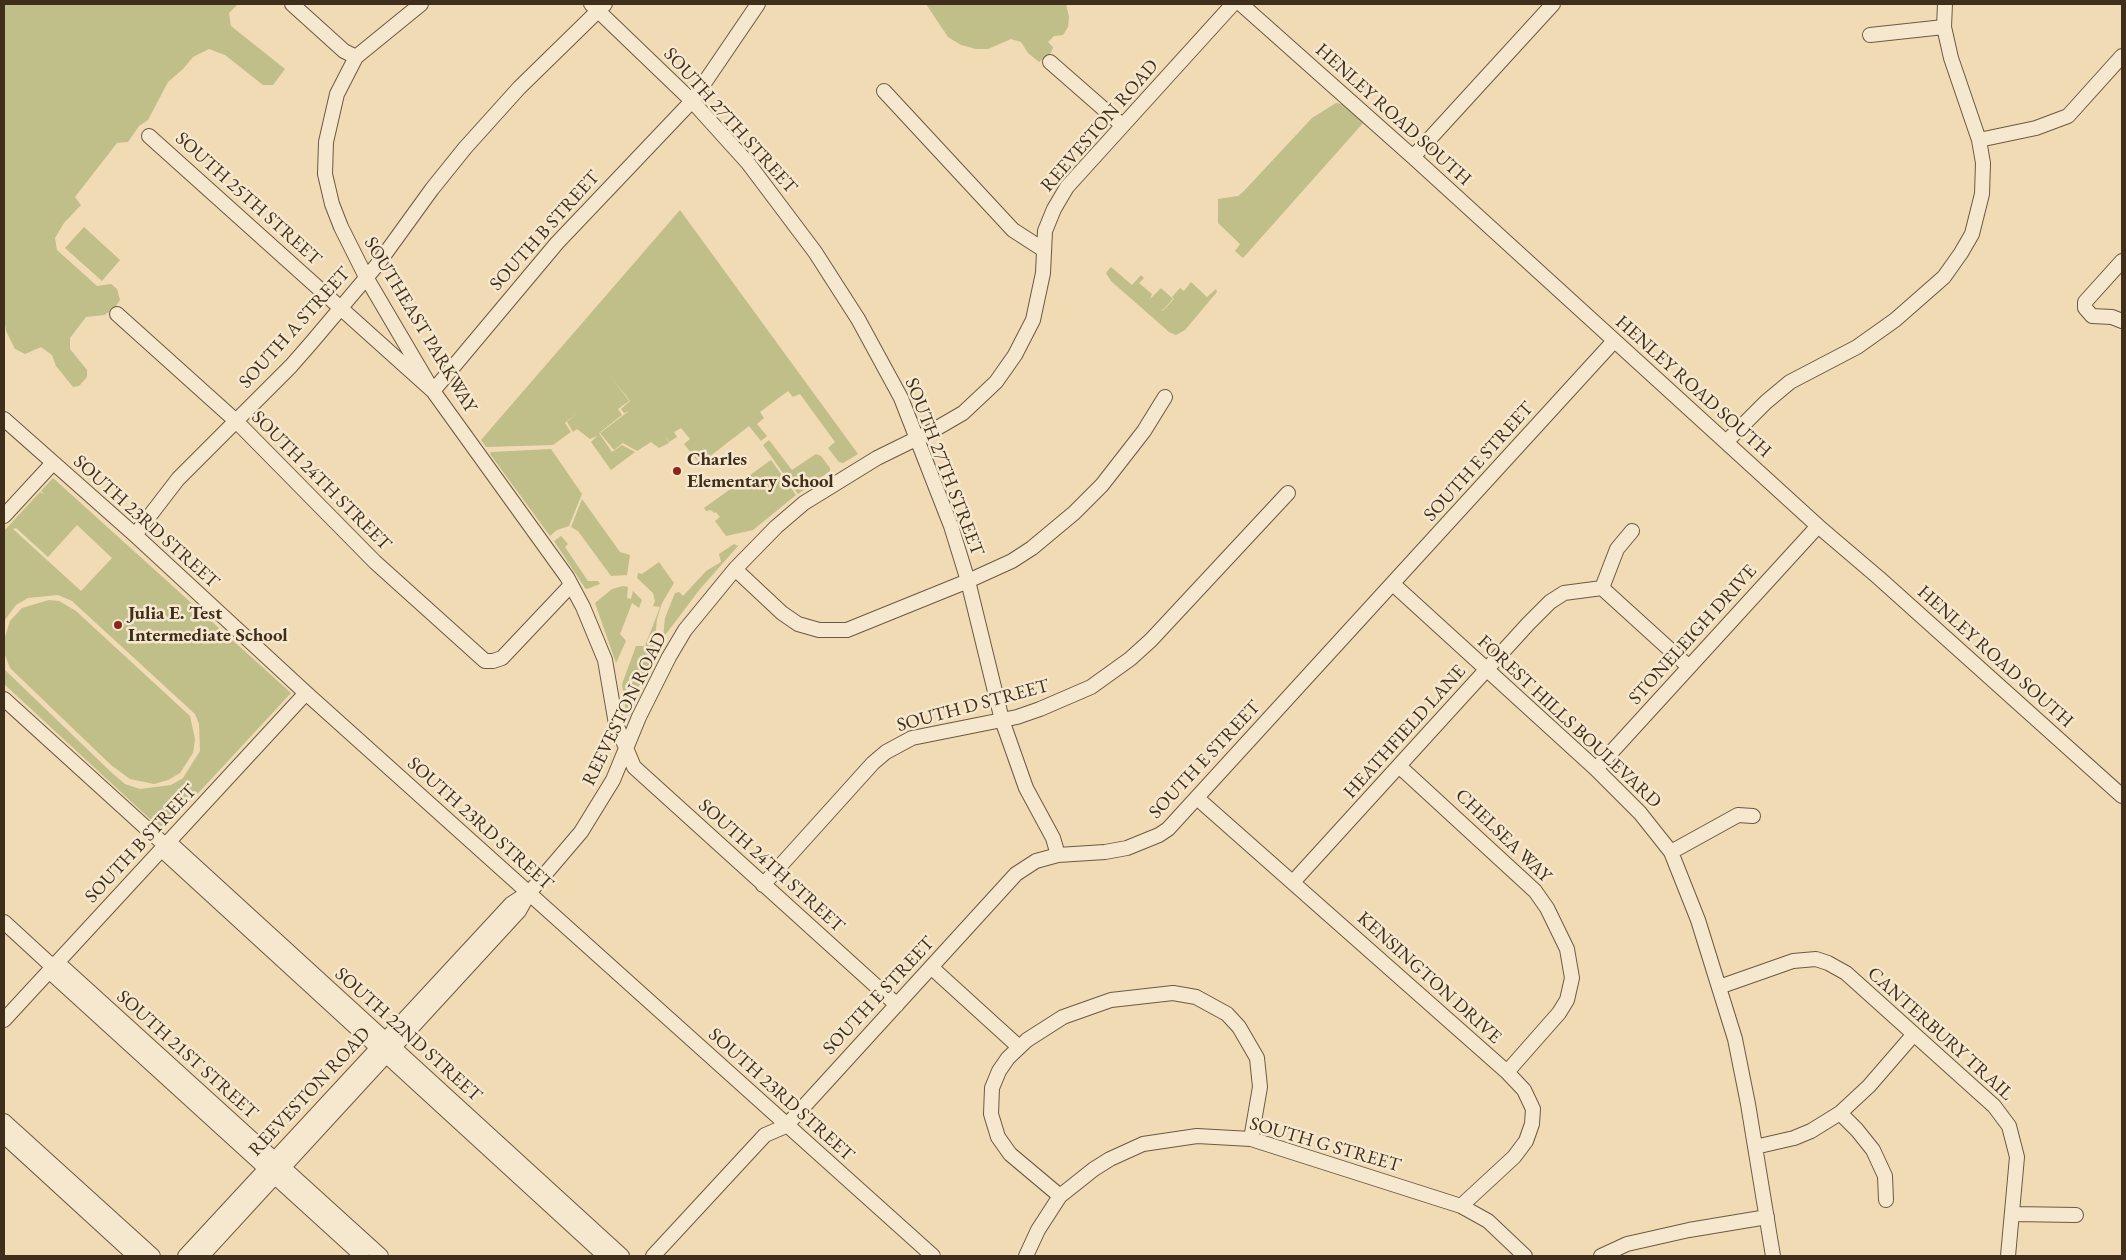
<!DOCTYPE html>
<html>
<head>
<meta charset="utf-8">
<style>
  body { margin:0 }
  #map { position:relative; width:2126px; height:1260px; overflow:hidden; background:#f0dbb4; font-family:"EB Garamond",serif }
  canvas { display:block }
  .frame { position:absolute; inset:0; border:5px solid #402e1c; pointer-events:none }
</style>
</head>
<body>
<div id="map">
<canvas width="2126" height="1260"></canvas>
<div class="frame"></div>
</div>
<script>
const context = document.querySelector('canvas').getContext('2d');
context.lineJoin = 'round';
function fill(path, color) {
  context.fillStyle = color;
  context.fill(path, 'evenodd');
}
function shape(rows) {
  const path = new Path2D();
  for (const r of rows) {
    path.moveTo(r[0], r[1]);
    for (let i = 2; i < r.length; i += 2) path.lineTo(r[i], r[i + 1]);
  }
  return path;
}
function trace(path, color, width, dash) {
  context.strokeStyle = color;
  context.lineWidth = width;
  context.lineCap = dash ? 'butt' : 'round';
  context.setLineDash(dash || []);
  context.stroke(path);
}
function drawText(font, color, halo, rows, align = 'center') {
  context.font = font + ' "EB Garamond",serif';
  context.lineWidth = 5;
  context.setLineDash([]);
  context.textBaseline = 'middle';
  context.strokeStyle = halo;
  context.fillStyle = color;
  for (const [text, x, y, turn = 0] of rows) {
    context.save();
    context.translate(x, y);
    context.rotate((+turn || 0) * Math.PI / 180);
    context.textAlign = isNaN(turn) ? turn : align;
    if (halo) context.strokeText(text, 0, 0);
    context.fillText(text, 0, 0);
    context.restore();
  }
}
fill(shape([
  [5,4,238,4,229,13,231,26,285,69,273,85,263,85,225,55,209,49,193,57,183,69,168,82,148,120,139,126,128,142,117,143,75,197,81,205,64,223,55,238,57,250,97,286,111,284,117,289,120,300,114,309,104,315,86,317,70,338,70,349,87,370,87,377,79,386,73,387,56,366,52,355,41,347,25,354,15,349,6,331,4,317],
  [926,4,1066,4,1069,17,1068,27,1063,35,1054,36,1048,42,1053,47,1051,53,1039,62,1028,53,1021,42,1011,39,988,49,976,49,961,45,948,37],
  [1336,103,1342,104,1364,122,1243,258,1235,251,1240,244,1218,223,1218,199,1238,196,1243,192,1312,118],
  [680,210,858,454,843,463,839,462,828,448,835,442,800,394,793,397,788,391,760,412,764,418,757,424,767,436,761,441,749,426,700,464,684,444,690,439,681,428,674,432,677,437,669,442,665,436,669,443,659,448,651,442,637,451,623,443,614,450,600,433,629,411,624,413,621,409,630,401,612,378,629,401,618,409,622,415,599,433,612,452,622,445,635,452,611,470,591,442,597,436,590,439,577,429,573,432,567,422,578,412,565,423,571,432,553,445,486,447,481,440],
  [84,227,120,260,102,281,65,248],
  [1111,267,1132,285,1141,275,1144,278,1139,283,1152,294,1150,299,1161,288,1173,299,1163,310,1161,309,1163,311,1174,299,1172,297,1180,288,1184,291,1191,282,1207,297,1216,289,1217,292,1185,330,1176,335,1169,332,1111,281,1106,273],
  [769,440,792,470,816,454,821,456,830,468,830,471,798,494,763,445],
  [551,449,582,494,569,526,557,530,550,536,490,454,491,452],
  [771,460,796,495,753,530,726,536,715,521,720,517,716,512,714,513,711,510,706,511,704,508],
  [53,478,291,693,163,831,4,684,4,669,112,773,125,784,140,789,171,785,183,778,200,751,199,724,195,714,72,601,58,595,28,598,16,605,4,621,4,531,40,492,45,495,41,491],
  [77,525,112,558,81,591,13,529,16,528,48,557],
  [582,499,620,552,630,555,627,575,611,576,578,531,571,527],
  [561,536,568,544,565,547,588,581,598,581,600,584,587,589,585,588,554,541],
  [734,544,738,546,700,589,663,638,665,618,675,593,679,592,683,596,706,571,721,562,719,554],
  [659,562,674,583,662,603,657,619,653,658,626,712,622,684,636,646,645,646,660,607,653,606,655,601,653,593,637,578,638,573,642,574],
  [623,586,628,587,627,598,631,599,633,591,642,600,639,608,632,603,620,634,626,641,616,663,595,603,612,589],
  [49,600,59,601,76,611,190,716,195,739,193,753,180,773,168,780,154,784,130,779,111,765,10,668,5,655,4,640,10,621,22,608]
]), '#c0be89');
const minor = shape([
  [292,4,344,51,356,57],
  [421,4,356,57,337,94,326,142,325,174,332,204,341,227,366,277,433,391,567,577,583,607,605,660,616,724,634,767,897,1005],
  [591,4,692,101,748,163,815,252,858,319,901,398,951,526,968,581,1002,720,1026,788,1053,838,1058,855],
  [1241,4,1413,157,1818,526,1879,578,2122,796],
  [1870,35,1944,27],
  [1050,62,1122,125],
  [884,91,1013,230,1044,250],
  [149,136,433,391,557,243,692,101,758,4],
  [1979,140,2036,128,2068,116,2122,56],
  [1413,157,1553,4],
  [2122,261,2085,302,2085,308,2092,316,2112,317,2122,321],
  [117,314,236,421,375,562,485,661,493,661,502,658,571,585],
  [4,419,135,535,306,693,933,1256],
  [1726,442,1766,402,1790,382,1857,347,1895,320,1944,277,1961,253,1972,234,1982,194,1983,163,1979,140,1951,58,1944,27,1945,4],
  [4,516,52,464],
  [135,535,178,479,291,366,312,342,377,265,432,189,465,148,519,88,605,4],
  [735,569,782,613,798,624,819,630,847,630,968,581,1012,561,1032,548,1074,513,1102,485,1144,431,1165,397],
  [1393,584,1596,769,1640,813,1671,852,1698,920,1735,1039,1748,1104,1773,1256],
  [1602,588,1617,549,1632,531],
  [4,699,166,846],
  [1399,766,1535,891,1547,908,1567,949,1572,978,1567,1000,1559,1013,1507,1072],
  [1596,769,1818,526],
  [1197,798,1507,1072,1524,1090,1533,1109,1532,1124,1526,1141,1514,1157,1461,1206],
  [169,842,622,1256],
  [162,850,605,1256],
  [1671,852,1738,815,1753,816],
  [1293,882,1528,624,1550,602,1564,593,1602,588,1689,667],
  [763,885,873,763,886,752,912,738,1017,717,1040,709,1091,687,1130,659,1151,640,1288,493],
  [4,922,53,967],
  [57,962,381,1256],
  [931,967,1019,1047],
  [49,971,362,1256],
  [1719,987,1793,961,1816,959,1828,963,1846,973,1994,1106,2009,1126,2017,1157,2008,1256],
  [4,1020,306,693],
  [1840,1113,1857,1130,1873,1150,1885,1176,1886,1200],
  [4,1121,153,1256],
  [4,1136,135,1256],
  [1755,1147,1794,1138,1811,1131,1840,1113,1869,1086,1914,1034],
  [1060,1196,1010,1154,998,1137,991,1114,992,1088,999,1071,1008,1058,1027,1040,1063,1017,1111,1000,1173,993,1196,997,1227,1014,1239,1027,1257,1058,1260,1087,1251,1139],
  [2013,1214,2076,1215],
  [185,1256,511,904,528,893],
  [202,1256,519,911,529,893,581,832,613,780,639,717,669,657,685,630,735,569,776,527,804,503,877,458,932,431,963,413,996,382,1015,355,1033,320,1043,273,1045,231,1054,209,1067,187,1233,4],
  [653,1256,765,1135,786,1126,1016,874,1036,861,1058,855,1105,852,1127,848,1159,835,1168,829,1614,341],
  [1026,1256,1038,1230,1060,1196,1094,1169,1110,1159,1143,1144,1197,1136,1251,1139,1461,1206,1488,1221,1525,1256],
  [1601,1256,1627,1244,1689,1230,1767,1217]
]);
trace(minor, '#6c5942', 16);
trace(minor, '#f5e8ce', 14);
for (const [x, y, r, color] of [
  [677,471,5,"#8f2418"],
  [118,625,5,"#8f2418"]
]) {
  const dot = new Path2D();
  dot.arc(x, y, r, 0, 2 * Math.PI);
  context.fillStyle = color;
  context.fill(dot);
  trace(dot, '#f5e8ce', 2);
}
drawText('19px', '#402e1c', '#f5e8ce', [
  ["HENLEY ROAD SOUTH",1393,115,42],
  ["SOUTH 27TH STREET",730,121,48],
  ["REEVESTON ROAD",1100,126,-49],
  ["SOUTH 25TH STREET",248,199,42],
  ["SOUTH B STREET",545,231,-48],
  ["SOUTHEAST PARKWAY",420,325,59],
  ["SOUTH A STREET",295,328,-48],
  ["HENLEY ROAD SOUTH",1693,387,42],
  ["SOUTH E STREET",1479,462,-48],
  ["SOUTH 27TH STREET",944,467,69],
  ["SOUTH 24TH STREET",321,481,45],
  ["SOUTH 23RD STREET",146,522,42],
  ["STONELEIGH DRIVE",1693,635,-48],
  ["HENLEY ROAD SOUTH",1995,657,42],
  ["SOUTH D STREET",973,706,-15],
  ["REEVESTON ROAD",625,709,-64],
  ["FOREST HILLS BOULEVARD",1569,722,43],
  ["HEATHFIELD LANE",1405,732,-48],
  ["SOUTH E STREET",1205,760,-47],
  ["SOUTH 23RD STREET",480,824,42],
  ["CHELSEA WAY",1503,836,44],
  ["SOUTH B STREET",141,844,-47],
  ["SOUTH 24TH STREET",771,866,42],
  ["KENSINGTON DRIVE",1429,978,42],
  ["SOUTH E STREET",879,996,-47],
  ["CANTERBURY TRAIL",1940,1034,42],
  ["SOUTH 22ND STREET",408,1035,42],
  ["SOUTH 21ST STREET",187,1055,42],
  ["REEVESTON ROAD",310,1092,-47],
  ["SOUTH 23RD STREET",781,1095,42],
  ["SOUTH G STREET",1325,1145,16]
]);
drawText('bold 19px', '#402e1c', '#f5e8ce', [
  ["Charles",687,460],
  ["Elementary School",687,482],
  ["Julia E. Test",128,614],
  ["Intermediate School",128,636]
], 'left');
</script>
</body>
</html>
